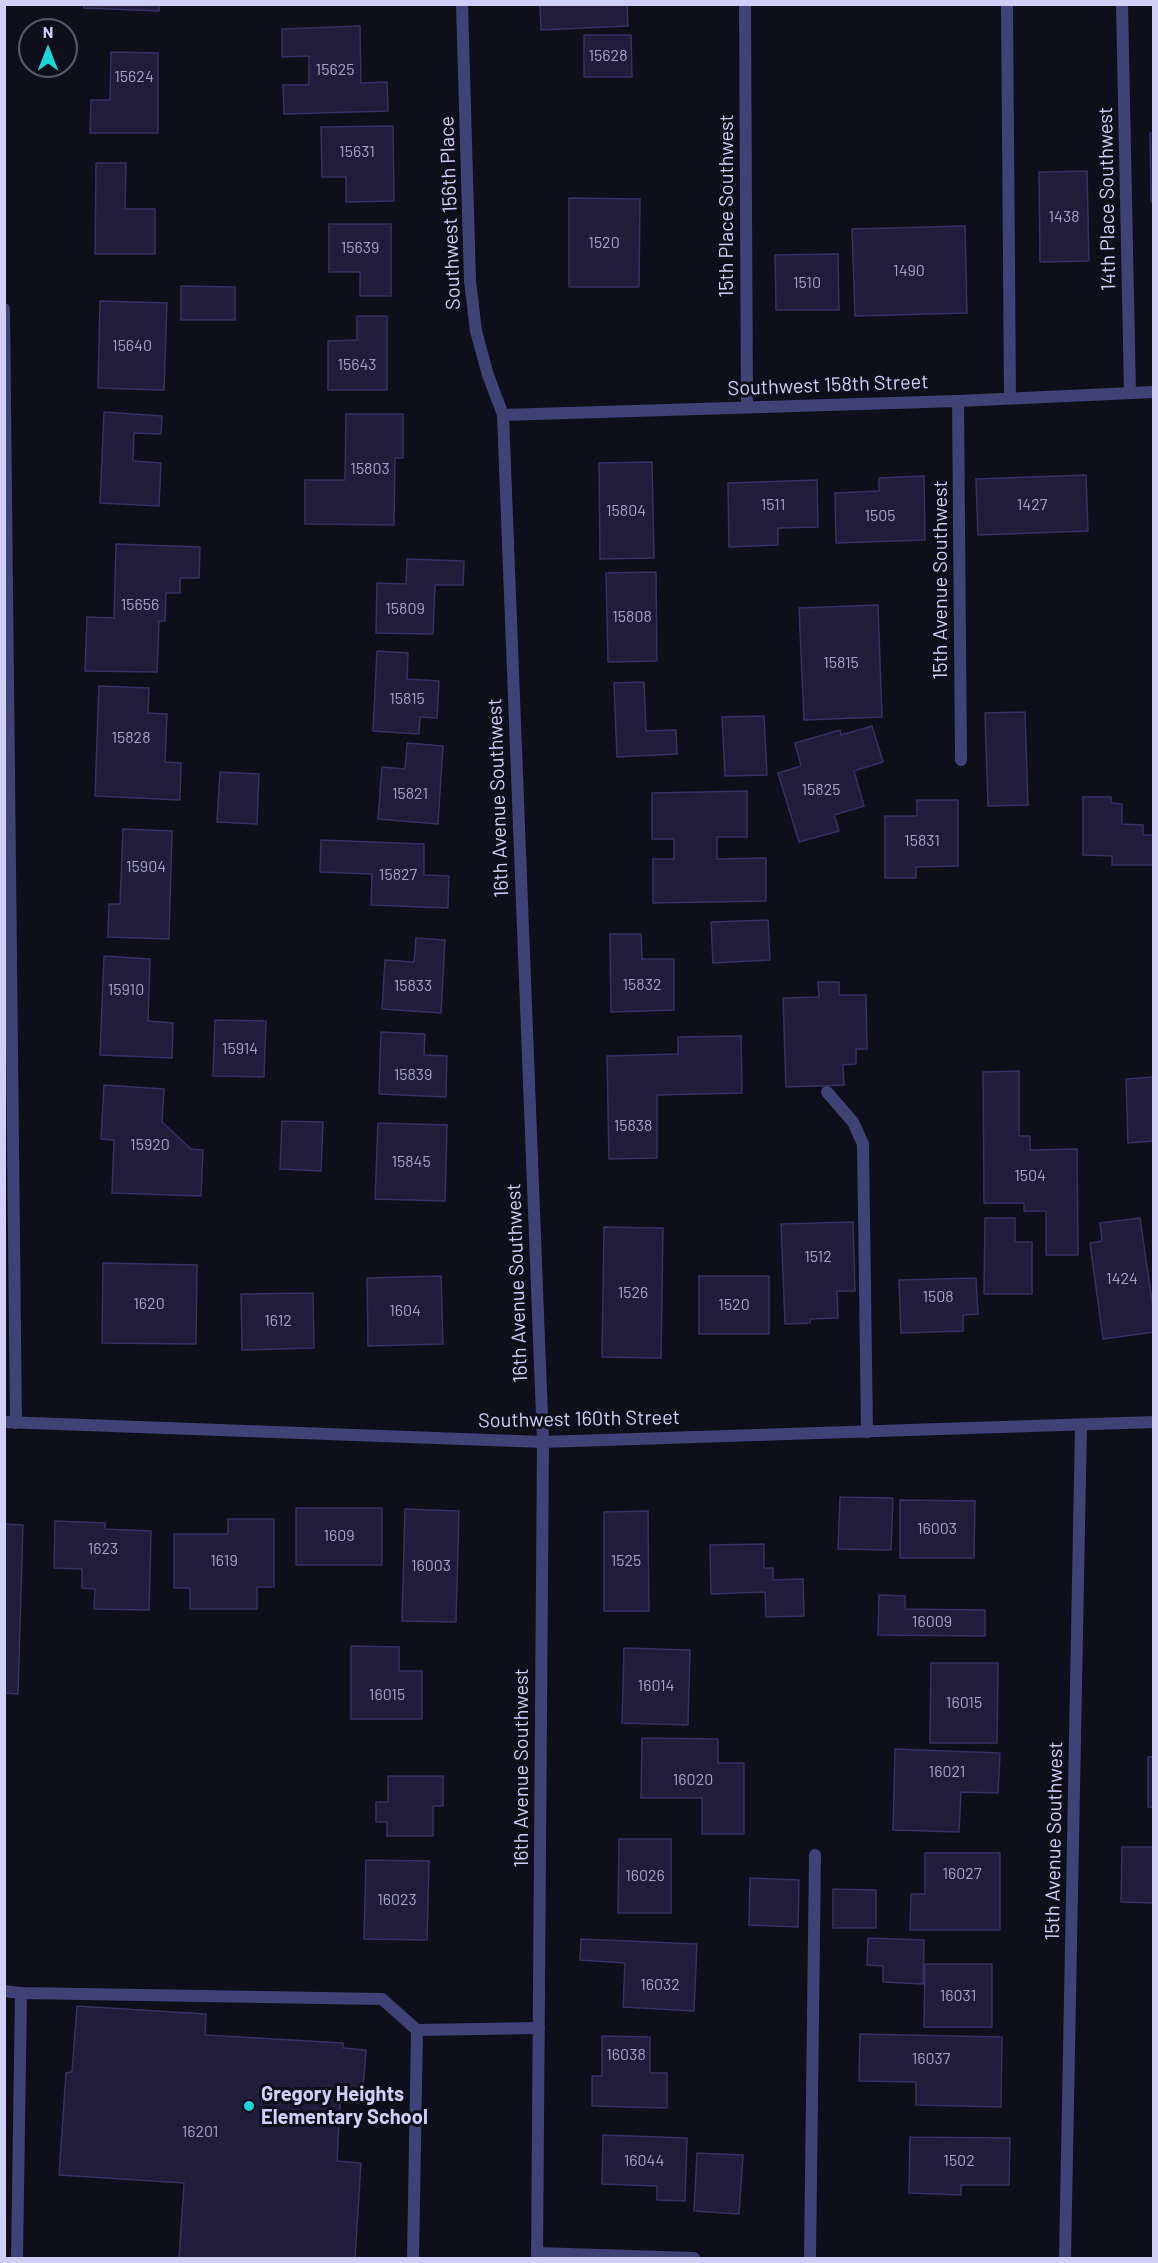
<!DOCTYPE html>
<html>
<head>
<meta charset="utf-8">
<style>
  body { margin:0 }
  #map { position:relative; width:1158px; height:2263px; overflow:hidden; background:#0f0e1b; font-family:Barlow,sans-serif }
  canvas { display:block }
  .frame { position:absolute; inset:0; border:6px solid #d0cff8; pointer-events:none }
  .north { position:absolute; left:18px; top:18px; width:60px; height:60px; box-sizing:border-box; background:#0f0e1b; border:2px solid #5c5b73; border-radius:50%; rotate:0deg; font-size:16px; font-weight:700; line-height:24px; text-align:center; color:#d0cff8 }
  .north::after { content:''; display:block; margin:auto; width:21px; height:27px; background:#1dd4d6; clip-path:polygon(50% 0,100% 100%,50% 72%,0 100%) }
</style>
</head>
<body>
<div id="map">
<canvas width="1158" height="2263"></canvas>
<div class="frame"></div>
<div class="north">N</div>
</div>
<script>
const context = document.querySelector('canvas').getContext('2d');
context.lineJoin = 'round';
function fill(path, color) {
  context.fillStyle = color;
  context.fill(path, 'evenodd');
}
function shape(rows) {
  const path = new Path2D();
  for (const r of rows) {
    path.moveTo(r[0], r[1]);
    for (let i = 2; i < r.length; i += 2) path.lineTo(r[i], r[i + 1]);
  }
  return path;
}
function trace(path, color, width, dash) {
  context.strokeStyle = color;
  context.lineWidth = width;
  context.lineCap = dash ? 'butt' : 'round';
  context.setLineDash(dash || []);
  context.stroke(path);
}
function drawText(font, color, halo, rows, align = 'center') {
  context.font = font + ' Barlow,sans-serif';
  context.lineWidth = 6;
  context.setLineDash([]);
  context.textBaseline = 'middle';
  context.strokeStyle = halo;
  context.fillStyle = color;
  for (const [text, x, y, turn = 0] of rows) {
    context.save();
    context.translate(x, y);
    context.rotate((+turn || 0) * Math.PI / 180);
    context.textAlign = isNaN(turn) ? turn : align;
    if (halo) context.strokeText(text, 0, 0);
    context.fillText(text, 0, 0);
    context.restore();
  }
}
const building = shape([
  [84,4,159,4,159,11,84,8,84,4],
  [540,4,627,4,628,26,541,30,540,4],
  [360,26,361,83,387,82,388,111,284,114,283,85,309,85,309,56,282,57,282,29,360,26],
  [584,35,631,35,632,77,584,77,584,35],
  [111,52,158,53,158,133,90,133,91,100,110,100,111,52],
  [393,126,394,201,346,202,346,177,322,177,321,127,393,126],
  [1150,133,1154,133,1154,202,1151,202,1150,133],
  [96,163,126,163,125,209,155,209,155,254,95,254,96,163],
  [1087,171,1089,261,1040,262,1039,172,1087,171],
  [569,198,640,199,639,287,569,287,569,198],
  [329,224,391,224,391,296,360,296,360,272,329,272,329,224],
  [965,226,967,313,855,316,852,229,965,226],
  [838,254,839,310,776,310,775,255,838,254],
  [181,286,235,287,235,320,181,320,181,286],
  [100,301,167,303,164,390,98,388,100,301],
  [357,316,387,316,387,390,328,390,328,341,357,340,357,316],
  [104,412,162,416,161,434,134,433,133,461,161,463,159,506,100,503,104,412],
  [346,414,403,414,403,458,395,458,394,525,305,524,305,480,345,480,346,414],
  [652,462,654,558,600,559,599,463,652,462],
  [1086,475,1088,531,978,535,976,479,1086,475],
  [924,476,925,540,836,543,835,493,879,491,879,478,924,476],
  [817,480,818,527,778,528,778,545,729,547,728,483,817,480],
  [116,544,200,547,199,578,180,578,180,593,166,593,165,621,159,621,157,672,85,671,87,617,114,618,116,544],
  [407,559,464,561,463,585,435,585,433,634,376,633,377,583,406,584,407,559],
  [656,572,657,661,608,662,606,573,656,572],
  [878,605,882,717,804,720,799,608,878,605],
  [377,651,408,653,407,679,439,681,437,718,420,717,419,734,373,731,377,651],
  [644,682,646,731,676,730,677,754,617,757,614,683,644,682],
  [99,686,149,688,148,713,167,714,165,762,181,763,180,800,95,796,99,686],
  [1025,712,1028,805,988,806,985,713,1025,712],
  [764,716,767,775,725,776,722,717,764,716],
  [872,726,883,762,854,771,864,806,834,815,839,831,799,842,778,773,801,766,795,743,840,730,841,735,872,726],
  [407,743,443,746,438,824,378,819,382,767,405,769,407,743],
  [220,772,259,774,257,824,217,822,220,772],
  [747,791,747,837,717,837,717,859,766,858,766,901,653,903,653,859,674,859,674,839,652,839,652,793,747,791],
  [1083,797,1111,797,1111,803,1122,804,1122,824,1143,825,1143,835,1154,835,1154,865,1112,865,1112,856,1083,855,1083,797],
  [917,800,958,800,958,866,916,867,916,878,885,878,885,816,917,816,917,800],
  [123,829,172,831,169,939,108,937,109,904,120,904,123,829],
  [321,840,424,844,424,875,449,876,448,908,371,905,372,874,320,872,321,840],
  [768,920,770,960,713,963,711,922,768,920],
  [610,934,641,934,642,959,674,959,674,1010,611,1012,610,934],
  [416,938,445,940,441,1013,382,1009,385,960,414,962,416,938],
  [104,956,150,959,148,1021,173,1023,172,1058,100,1055,104,956],
  [818,982,839,982,839,995,866,995,867,1049,856,1049,856,1064,843,1065,844,1085,786,1087,783,998,819,997,818,982],
  [215,1020,266,1021,264,1077,213,1076,215,1020],
  [381,1032,425,1034,424,1055,447,1056,446,1097,379,1094,381,1032],
  [741,1036,742,1093,657,1095,657,1158,609,1159,607,1056,678,1054,678,1037,741,1036],
  [1019,1071,1019,1136,1030,1136,1030,1150,1077,1149,1078,1255,1046,1255,1046,1211,1024,1211,1024,1203,984,1203,983,1072,1019,1071],
  [1154,1077,1154,1141,1128,1143,1126,1079,1154,1077],
  [104,1085,164,1089,162,1122,191,1149,203,1150,201,1196,112,1193,114,1140,101,1139,104,1085],
  [282,1121,323,1122,321,1171,280,1169,282,1121],
  [378,1123,447,1125,445,1201,375,1199,378,1123],
  [985,1218,1015,1218,1015,1242,1032,1242,1032,1294,984,1294,985,1218],
  [1140,1218,1154,1315,1154,1332,1103,1339,1090,1243,1102,1241,1100,1223,1140,1218],
  [853,1222,855,1291,837,1291,838,1318,810,1319,810,1323,785,1324,781,1224,853,1222],
  [604,1227,663,1228,661,1358,602,1357,604,1227],
  [103,1263,197,1265,196,1344,102,1343,103,1263],
  [441,1276,443,1344,368,1346,367,1278,441,1276],
  [699,1276,769,1276,769,1334,699,1334,699,1276],
  [976,1278,978,1314,963,1315,963,1331,901,1333,899,1280,976,1278],
  [313,1293,314,1348,242,1350,241,1294,313,1293],
  [840,1497,893,1498,891,1550,838,1549,840,1497],
  [900,1500,975,1501,974,1558,900,1558,900,1500],
  [296,1508,382,1508,382,1565,296,1565,296,1508],
  [405,1509,459,1511,456,1622,402,1621,405,1509],
  [648,1511,649,1611,604,1611,604,1512,648,1511],
  [228,1519,274,1519,274,1587,257,1587,257,1609,190,1609,190,1588,174,1588,174,1534,228,1534,228,1519],
  [55,1521,105,1523,105,1529,151,1531,149,1610,94,1609,95,1589,82,1588,82,1569,54,1568,55,1521],
  [4,1524,23,1525,18,1694,4,1693,4,1524],
  [764,1544,764,1568,773,1568,773,1580,803,1579,804,1616,766,1617,765,1592,711,1594,710,1545,764,1544],
  [879,1595,905,1596,905,1609,985,1610,985,1636,878,1635,879,1595],
  [351,1646,399,1647,399,1671,422,1671,422,1719,351,1719,351,1646],
  [624,1648,690,1650,688,1725,622,1723,624,1648],
  [931,1663,998,1663,997,1743,930,1743,931,1663],
  [642,1738,718,1739,718,1763,744,1763,744,1834,702,1834,702,1798,641,1798,642,1738],
  [895,1749,1000,1753,998,1793,961,1792,959,1832,893,1830,895,1749],
  [1148,1757,1154,1757,1154,1807,1148,1807,1148,1757],
  [388,1776,443,1776,443,1806,433,1806,433,1836,387,1836,387,1822,376,1822,376,1802,388,1802,388,1776],
  [619,1839,671,1839,671,1913,618,1913,619,1839],
  [1122,1847,1154,1847,1154,1903,1121,1902,1122,1847],
  [925,1853,1000,1853,1000,1930,910,1930,911,1894,925,1894,925,1853],
  [366,1860,429,1861,427,1940,364,1939,366,1860],
  [750,1878,799,1880,798,1927,749,1925,750,1878],
  [833,1889,876,1890,876,1928,833,1928,833,1889],
  [868,1938,924,1940,923,1984,883,1982,883,1966,867,1965,868,1938],
  [581,1939,697,1944,694,2011,623,2007,625,1963,580,1960,581,1939],
  [925,1964,992,1964,992,2027,924,2027,925,1964],
  [77,2006,206,2014,205,2035,343,2043,343,2048,366,2050,362,2103,340,2102,337,2161,361,2163,355,2258,179,2258,184,2183,59,2175,66,2073,72,2072,77,2006],
  [860,2034,1002,2037,1001,2107,916,2105,916,2082,859,2081,860,2034],
  [602,2036,650,2037,650,2073,667,2073,667,2108,592,2106,592,2076,602,2076,602,2036],
  [603,2135,687,2138,685,2201,657,2200,657,2186,602,2184,603,2135],
  [910,2137,1010,2138,1009,2185,961,2185,961,2195,909,2193,910,2137],
  [697,2153,743,2155,739,2214,694,2211,697,2153]
]);
fill(building, '#201c3a');
trace(building, '#373163', 1.5);
trace(shape([
  [1122,4,1130,393],
  [827,1092,853,1122,863,1144,867,1432],
  [4,1991,21,1993],
  [17,2258,21,1993,382,1999,417,2030],
  [413,2258,417,2030,539,2028],
  [810,2258,815,1855]
]), '#3f4274', 12);
trace(shape([
  [462,4,470,281,476,331,488,375,503,415,543,1442,537,2258],
  [745,4,747,407],
  [1007,4,1010,398],
  [4,309,16,1423],
  [958,401,961,760],
  [503,415,958,401,1154,392],
  [537,2253,694,2258],
  [1065,2258,1081,1425]
]), '#3f4274', 12);
trace(shape([
  [4,1422,543,1442,1154,1422]
]), '#3f4274', 12);
for (const [x, y, r, color] of [
  [249,2106,6,"#1dd4d6"]
]) {
  const dot = new Path2D();
  dot.arc(x, y, r, 0, 2 * Math.PI);
  context.fillStyle = color;
  context.fill(dot);
  trace(dot, '#0f0e1b', 2);
}
drawText('16px', '#a4a2c8', null, [
  ["15628",608,56],
  ["15625",335,70],
  ["15624",134,77],
  ["15631",357,152],
  ["1438",1064,217],
  ["1520",604,243],
  ["15639",360,248],
  ["1490",909,271],
  ["1510",807,283],
  ["15640",132,346],
  ["15643",357,365],
  ["15803",370,469],
  ["1511",773,505],
  ["1427",1032,505],
  ["15804",626,511],
  ["1505",880,516],
  ["15656",140,605],
  ["15809",405,609],
  ["15808",632,617],
  ["15815",841,663],
  ["15815",407,699],
  ["15828",131,738],
  ["15825",821,790],
  ["15821",410,794],
  ["15831",922,841],
  ["15904",146,867],
  ["15827",398,875],
  ["15832",642,985],
  ["15833",413,986],
  ["15910",126,990],
  ["15914",240,1049],
  ["15839",413,1075],
  ["15838",633,1126],
  ["15920",150,1145],
  ["15845",411,1162],
  ["1504",1030,1176],
  ["1512",818,1257],
  ["1424",1122,1279],
  ["1526",633,1293],
  ["1508",938,1297],
  ["1620",149,1304],
  ["1520",734,1305],
  ["1604",405,1311],
  ["1612",278,1321],
  ["16003",937,1529],
  ["1609",339,1536],
  ["1623",103,1549],
  ["1619",224,1561],
  ["1525",626,1561],
  ["16003",431,1566],
  ["16009",932,1622],
  ["16014",656,1686],
  ["16015",387,1695],
  ["16015",964,1703],
  ["16021",947,1772],
  ["16020",693,1780],
  ["16027",962,1874],
  ["16026",645,1876],
  ["16023",397,1900],
  ["16032",660,1985],
  ["16031",958,1996],
  ["16038",626,2055],
  ["16037",931,2059],
  ["16201",200,2132],
  ["16044",644,2161],
  ["1502",959,2161]
]);
drawText('20px', '#d0cff8', '#0f0e1b', [
  ["14th Place Southwest",1107,199,-91],
  ["15th Place Southwest",726,206,-90],
  ["Southwest 156th Place",450,213,-92],
  ["Southwest 158th Street",828,385,-2],
  ["15th Avenue Southwest",940,580,-90],
  ["16th Avenue Southwest",498,798,-92],
  ["16th Avenue Southwest",517,1283,-92],
  ["Southwest 160th Street",579,1419,-1],
  ["16th Avenue Southwest",521,1768,-90],
  ["15th Avenue Southwest",1054,1841,-89]
]);
drawText('bold 20px', '#d0cff8', '#0f0e1b', [
  ["Gregory Heights",261,2094],
  ["Elementary School",261,2117]
], 'left');
</script>
</body>
</html>
